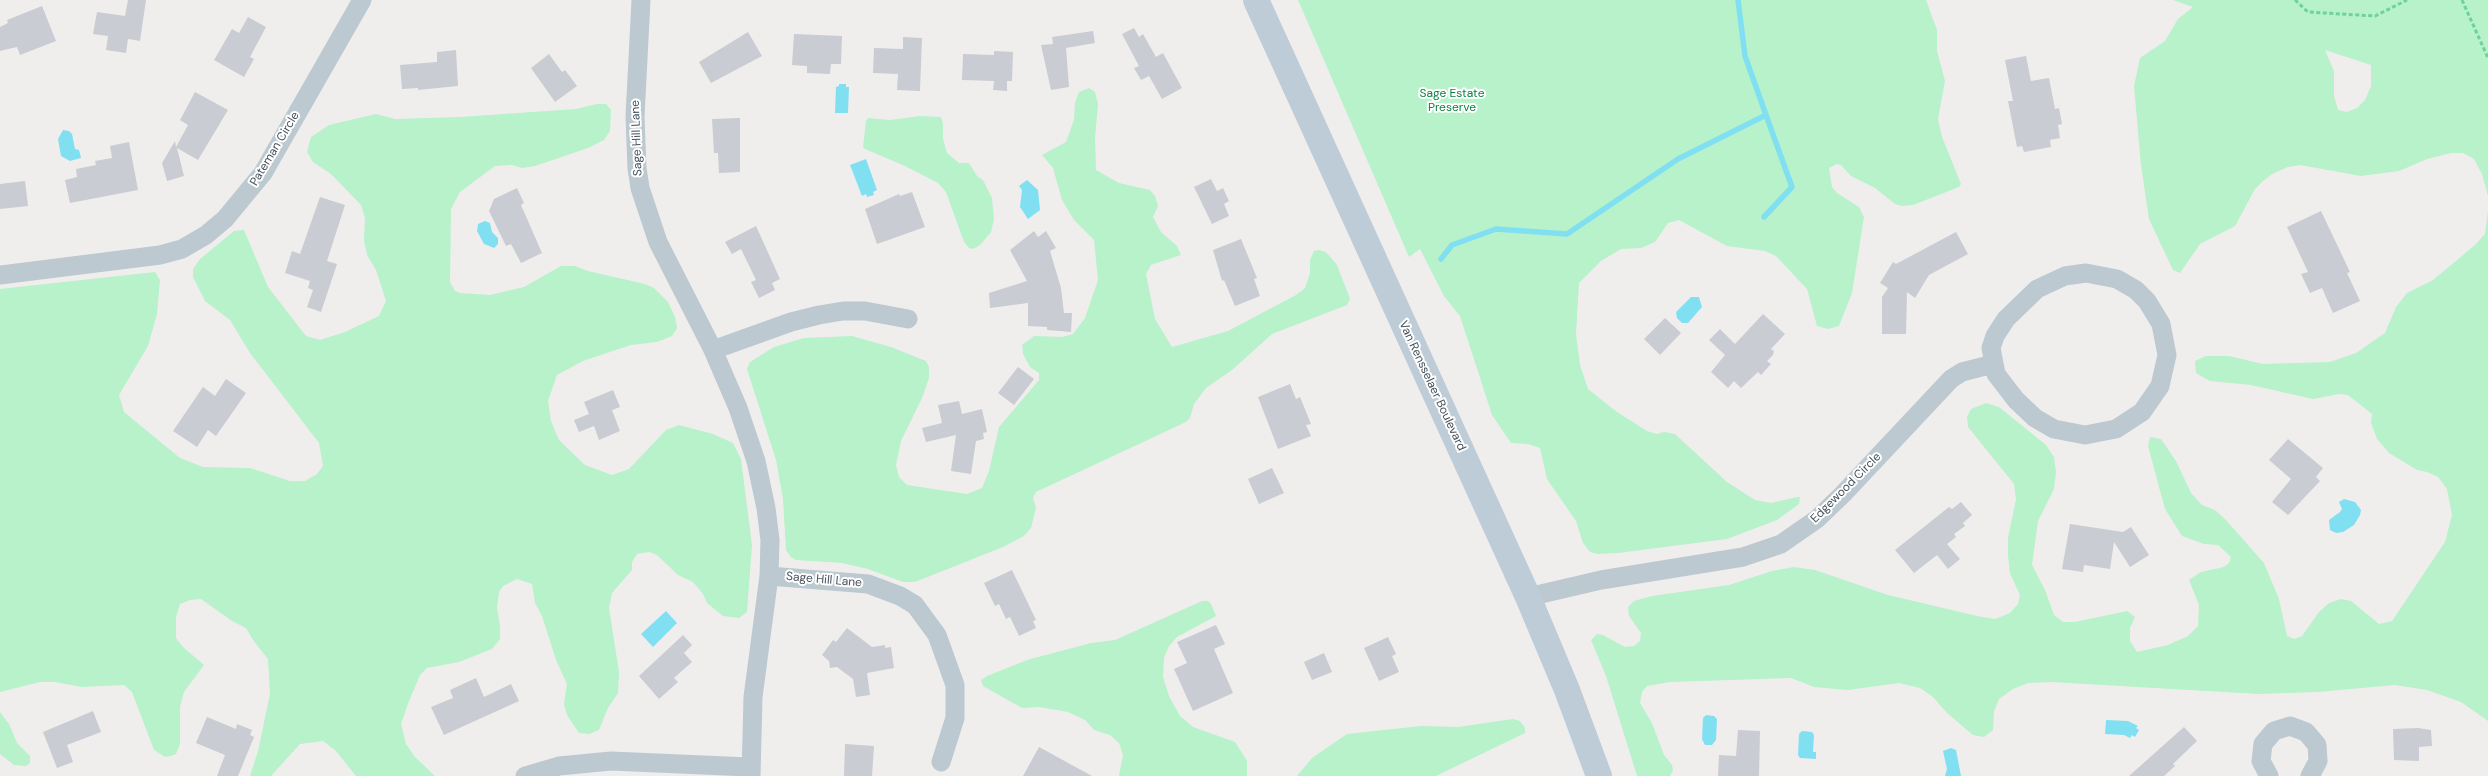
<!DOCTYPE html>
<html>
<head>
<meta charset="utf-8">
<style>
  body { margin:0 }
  canvas { display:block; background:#f0eded }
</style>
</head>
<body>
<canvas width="2488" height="776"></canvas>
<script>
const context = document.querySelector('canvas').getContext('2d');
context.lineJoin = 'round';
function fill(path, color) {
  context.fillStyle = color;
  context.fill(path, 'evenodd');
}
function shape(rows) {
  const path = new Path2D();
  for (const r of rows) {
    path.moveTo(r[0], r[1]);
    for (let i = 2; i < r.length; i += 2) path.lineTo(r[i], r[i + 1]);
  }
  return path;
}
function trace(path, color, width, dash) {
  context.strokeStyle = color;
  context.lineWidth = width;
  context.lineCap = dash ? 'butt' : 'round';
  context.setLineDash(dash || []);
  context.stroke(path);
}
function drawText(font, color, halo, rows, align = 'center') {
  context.font = font + ' "DM Sans",sans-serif';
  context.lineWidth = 4;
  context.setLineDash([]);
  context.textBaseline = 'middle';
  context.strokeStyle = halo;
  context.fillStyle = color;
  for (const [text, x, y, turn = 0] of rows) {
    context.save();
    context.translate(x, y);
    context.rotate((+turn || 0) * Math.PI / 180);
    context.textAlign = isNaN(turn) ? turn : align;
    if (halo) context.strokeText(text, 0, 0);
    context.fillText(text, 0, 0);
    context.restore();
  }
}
fill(shape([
  [1298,0,1926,0,1937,30,1937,51,1945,81,1938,119,1942,137,1961,184,1959,187,1913,205,1902,206,1895,204,1875,188,1851,176,1841,165,1837,164,1829,168,1832,187,1837,193,1859,207,1864,217,1852,293,1839,326,1828,329,1817,326,1807,289,1776,256,1765,251,1727,246,1679,220,1668,223,1655,242,1641,248,1621,249,1601,261,1579,283,1576,334,1580,365,1588,389,1617,412,1647,431,1657,434,1664,432,1675,434,1727,482,1755,500,1771,503,1797,497,1800,497,1799,504,1777,520,1727,539,1618,553,1598,554,1590,552,1583,543,1576,521,1547,479,1540,448,1528,444,1511,443,1492,415,1460,316,1444,296,1420,249,1409,257],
  [2173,0,2488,0,2488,196,2482,174,2474,159,2463,153,2451,153,2427,159,2399,171,2361,176,2300,165,2288,167,2272,174,2263,181,2255,189,2235,226,2200,244,2180,273,2173,270,2149,219,2141,165,2134,86,2140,58,2165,41,2178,19,2193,7],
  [2325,50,2371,65,2371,86,2365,100,2357,108,2347,112,2338,110,2334,96,2334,71],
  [1089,88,1095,92,1098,104,1095,138,1096,170,1119,183,1150,190,1155,196,1158,206,1153,217,1161,232,1177,246,1181,255,1151,265,1146,274,1155,319,1172,347,1228,331,1296,295,1305,288,1310,273,1310,260,1314,251,1319,250,1326,252,1337,265,1350,299,1347,305,1272,334,1232,370,1206,388,1194,404,1190,418,1186,422,1036,492,1033,498,1036,508,1031,528,1024,536,1003,547,915,582,903,582,868,569,842,563,796,560,791,557,786,550,783,499,776,460,747,369,750,362,774,347,804,338,852,336,891,347,926,361,929,367,929,378,922,398,901,441,896,465,899,477,907,485,967,494,982,488,989,471,999,427,1039,380,1039,373,1030,367,1023,354,1022,345,1034,336,1062,337,1073,334,1085,318,1098,280,1094,240,1074,220,1062,200,1053,168,1042,155,1066,142,1074,120,1075,103,1079,92],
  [597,104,606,104,611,110,610,131,604,140,588,148,535,166,522,168,512,165,495,166,460,192,451,209,450,282,455,291,460,293,490,295,524,287,561,266,575,266,588,271,645,284,654,288,668,302,675,317,677,328,672,336,657,342,631,345,583,361,557,375,548,401,551,421,559,440,585,465,612,475,629,469,666,430,679,425,713,434,733,443,741,459,752,545,747,612,739,618,723,616,707,603,703,594,693,582,678,575,657,555,649,552,637,554,632,562,632,570,612,593,609,608,619,672,618,693,608,708,599,730,589,734,579,733,567,715,564,704,567,684,556,660,542,616,535,603,532,584,517,579,503,586,499,592,497,608,500,626,500,639,492,649,459,662,427,668,420,675,409,701,401,724,406,744,415,757,435,776,356,776,336,751,323,741,300,744,271,776,250,776,258,751,270,694,268,659,253,640,246,628,232,621,201,599,190,600,180,604,176,617,176,638,183,647,204,665,184,692,180,707,180,744,176,754,171,756,165,757,154,750,132,692,124,685,82,687,55,682,40,682,0,692,0,289,155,272,160,280,157,314,148,346,119,395,124,412,180,458,203,467,250,468,290,481,305,481,317,474,323,466,319,443,250,353,230,320,205,301,193,277,193,269,200,259,234,231,244,230,268,287,306,336,320,340,345,332,379,316,386,301,376,270,367,255,364,240,365,218,361,205,331,174,313,162,307,152,311,137,329,125,376,114,395,119,460,117,576,109],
  [920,116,941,117,943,124,943,139,947,153,959,163,969,163,977,176,983,180,992,198,994,219,991,232,980,245,973,249,969,248,964,242,946,192,938,183,905,166,865,149,863,147,866,121,868,118,890,120],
  [2488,211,2488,721,2461,702,2427,690,2395,685,2318,692,2259,694,2051,682,2028,683,2013,689,1999,699,1994,711,1993,730,1984,737,1973,735,1947,713,1933,697,1920,688,1899,683,1848,690,1814,687,1791,678,1670,682,1647,686,1642,692,1640,703,1652,723,1664,755,1672,765,1673,770,1670,776,1637,776,1606,676,1591,640,1597,634,1603,635,1625,647,1634,646,1640,641,1641,633,1629,616,1628,607,1634,601,1652,596,1729,585,1772,571,1794,567,1815,570,1888,595,1977,616,1995,619,2010,613,2018,604,2020,595,2010,573,2008,556,2008,538,2016,499,2014,484,1968,427,1967,417,1971,409,1986,403,1999,407,2046,445,2054,457,2056,472,2054,489,2038,521,2032,565,2045,590,2054,615,2063,622,2075,622,2127,611,2135,617,2130,628,2130,641,2137,652,2168,645,2188,636,2198,626,2199,605,2189,580,2201,572,2224,567,2229,563,2231,557,2218,545,2204,544,2182,536,2165,509,2148,446,2150,437,2161,439,2176,461,2191,493,2202,505,2215,510,2225,519,2264,563,2279,599,2287,636,2294,639,2302,636,2319,612,2329,603,2341,599,2351,601,2379,624,2392,621,2445,542,2452,515,2447,489,2438,477,2427,472,2417,470,2389,453,2377,439,2371,423,2372,414,2348,395,2339,394,2313,399,2251,385,2210,381,2196,373,2195,361,2206,356,2229,356,2263,364,2330,362,2356,353,2385,333,2396,307,2407,293,2433,280,2475,245,2485,234],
  [1202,601,1208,601,1211,604,1216,616,1177,637,1169,646,1164,658,1163,677,1169,696,1180,716,1193,727,1235,742,1247,761,1247,776,1119,776,1123,755,1119,743,1110,735,1094,730,1085,720,1068,712,1039,707,1022,708,983,686,981,680,987,676,1027,660,1091,643,1115,640],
  [0,712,9,724,17,743,30,756,30,763,26,766,14,765,0,754],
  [1513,719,1520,721,1525,728,1525,733,1436,776,1297,776,1312,758,1347,734,1421,726,1458,727]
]), '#b7f2cb');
fill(shape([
  [839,84,846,84,846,87,849,87,848,113,835,113,836,87,839,86],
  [63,130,69,131,72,134,75,149,79,150,81,158,70,161,61,156,58,139],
  [866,159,877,190,873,192,874,195,867,197,866,194,862,196,850,165],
  [1027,180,1038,190,1040,210,1028,219,1020,207,1022,190,1019,186],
  [485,221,490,223,492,232,498,238,498,244,494,248,484,244,477,231,478,224],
  [1691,297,1699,297,1702,307,1688,323,1682,323,1677,318,1676,312],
  [2344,499,2355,502,2361,510,2360,515,2354,525,2343,532,2336,533,2330,530,2329,520,2340,512,2342,509,2339,502],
  [666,611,677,623,653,647,641,634],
  [1706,715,1714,716,1717,719,1716,740,1712,745,1705,745,1702,739,1703,718],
  [2106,720,2128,721,2138,726,2136,728,2139,730,2135,737,2132,735,2130,738,2124,735,2105,734],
  [1802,731,1812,732,1814,735,1813,752,1816,752,1816,759,1800,758,1798,755,1799,734],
  [1951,748,1956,750,1961,776,1945,776,1947,769,1943,751]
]), '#80e0f2');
trace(shape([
  [1764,217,1792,187,1766,115],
  [1441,259,1452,245,1496,229,1567,234,1678,159,1766,115,1745,56,1738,0]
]), '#80e0f2', 5.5);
fill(shape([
  [128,0,146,0,140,41,128,39,126,53,106,50,108,36,93,34,97,12,125,16],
  [42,6,56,41,20,55,17,47,0,51,0,27,8,23,7,20],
  [248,17,266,27,250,57,254,59,244,77,214,60,232,29,239,33],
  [1134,28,1139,37,1143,34,1156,57,1163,53,1182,88,1162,99,1149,76,1141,80,1134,68,1139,66,1122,34],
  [1093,31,1095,43,1066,48,1069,87,1051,90,1041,45,1053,44,1052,37],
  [748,32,762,56,711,83,699,62],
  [794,34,842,36,841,64,831,64,830,74,807,73,807,66,792,65],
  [903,37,922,38,920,91,897,90,898,74,873,73,874,48,903,49],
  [456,50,458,86,418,90,418,88,402,89,400,65,437,62,437,52],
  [994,51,1013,52,1012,81,1007,81,1007,91,993,90,994,81,962,80,963,54,994,55],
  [549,54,562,72,565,70,577,86,555,102,531,68],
  [2026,56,2031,81,2049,78,2055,109,2059,108,2062,124,2058,125,2060,138,2050,140,2051,147,2024,152,2022,146,2017,147,2008,101,2013,101,2005,60],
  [195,92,228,110,198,160,177,148,184,176,167,181,162,163,175,141,176,147,188,125,180,120],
  [740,118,740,172,719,173,718,153,714,153,712,119],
  [129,142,138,190,70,203,65,180,77,177,76,169,96,165,95,161,112,158,110,146],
  [1211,179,1217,191,1223,188,1229,201,1224,204,1229,216,1212,224,1194,187],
  [25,181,28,206,0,209,0,184],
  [517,188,524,203,521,205,542,253,521,263,511,244,506,246,489,211,494,199],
  [912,192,925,227,877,244,865,209,899,194,900,196],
  [320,197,345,205,327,261,337,264,321,312,307,307,313,290,308,288,310,281,285,273,292,251,300,254],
  [2321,211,2350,272,2347,273,2360,301,2333,313,2322,288,2310,293,2301,274,2308,272,2287,227],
  [756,226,780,279,772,283,775,290,759,298,751,282,756,280,741,249,732,254,725,242],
  [1034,231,1038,237,1046,231,1056,248,1050,251,1061,288,1064,313,1072,313,1071,332,1047,330,1047,327,1028,326,1028,303,990,308,989,293,1027,281,1010,250],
  [1956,232,1968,254,1929,275,1915,298,1907,292,1906,334,1882,334,1882,297,1888,288,1880,283,1893,262,1896,264],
  [1241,239,1257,278,1254,279,1260,296,1235,306,1224,280,1222,281,1213,250],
  [1763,314,1785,334,1771,349,1774,351,1773,355,1767,361,1771,364,1761,375,1758,372,1741,388,1734,381,1728,388,1711,372,1725,355,1709,340,1720,329,1735,344],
  [1665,318,1681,333,1660,355,1644,339],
  [1018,367,1034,379,1014,405,998,393],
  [226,379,246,393,216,436,208,430,197,447,173,431,203,387,215,396],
  [1290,384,1296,399,1300,397,1311,424,1306,425,1311,436,1278,449,1258,397],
  [613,390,620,407,612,410,620,431,599,440,594,426,579,432,574,420,589,414,584,402],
  [959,401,962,414,982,409,987,432,983,433,984,439,976,441,971,474,951,471,956,435,926,442,922,428,942,423,938,405],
  [2288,439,2323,468,2316,477,2320,481,2288,515,2272,502,2291,479,2269,460],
  [1272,468,1284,493,1259,504,1248,479],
  [1961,502,1972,515,1963,523,1965,526,1954,534,1956,537,1947,544,1960,559,1948,569,1937,555,1914,573,1895,550,1949,507,1952,509],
  [2070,524,2123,532,2131,527,2149,555,2130,567,2114,542,2110,569,2084,565,2083,572,2062,569],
  [1012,570,1036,620,1033,621,1036,628,1019,636,1010,617,1006,619,999,604,995,606,984,583],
  [1216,625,1225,644,1214,649,1233,693,1193,711,1174,669,1187,663,1177,642],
  [847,628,872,647,885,645,885,648,891,647,894,668,867,673,870,695,856,697,853,679,837,667,830,668,829,661,822,655,833,640,836,642],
  [683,635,692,645,684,653,692,662,674,678,678,682,659,699,639,676],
  [1388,637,1396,654,1392,656,1399,672,1379,681,1364,648],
  [1324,653,1332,672,1312,680,1304,662],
  [476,678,484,697,511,684,519,701,444,735,431,707,453,698,450,690],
  [93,711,101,732,67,745,73,762,57,768,43,732],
  [207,717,236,729,237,724,252,730,250,735,254,737,238,776,217,776,225,755,196,743],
  [2184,727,2197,741,2173,764,2175,766,2164,776,2129,776],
  [2418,728,2431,730,2432,746,2419,747,2419,761,2394,760,2393,729],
  [1738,730,1760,731,1759,776,1718,776,1719,755,1736,756],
  [845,744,874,746,872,776,844,776],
  [1039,747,1092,776,1023,776]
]), '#c9ccd2');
trace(shape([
  [2295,0,2308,12,2375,16,2407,0],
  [2462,0,2488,58]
]), '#6dd29c', 3, [4, 2.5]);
trace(shape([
  [641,0,635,117,637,168,640,188,658,242,713,350,738,408,756,461,766,508,770,540,769,576,753,697,751,776],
  [2086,273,2117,279,2136,290,2147,301,2161,324,2167,355,2160,386,2142,412,2116,429,2085,435,2054,429,2035,418,2016,400,1996,374,1991,348,1995,336,2006,319,2037,289,2065,276,2086,273],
  [0,275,160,255,182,249,206,235,225,219,263,173,362,0],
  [713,350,791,322,819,315,843,311,865,311,908,319],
  [769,576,868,584,900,596,915,605,937,635,955,685,955,718,941,762],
  [1528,597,1601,580,1743,557,1781,544,1817,519,1843,494,1951,379,1962,372,1993,364],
  [525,776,559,766,611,761,749,767],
  [2269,776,2261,761,2263,744,2274,731,2290,726,2306,732,2317,745,2318,761,2310,776]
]), '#bcc9d1', 19);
trace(shape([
  [1256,0,1528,597,1567,690,1599,776]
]), '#beccd8', 26);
drawText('12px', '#0f8244', '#fff', [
  ["Sage Estate",1452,94],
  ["Preserve",1452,108]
]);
drawText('12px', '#44525c', '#fff', [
  ["Sage Hill Lane",637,138,-92],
  ["Pateman Circle",275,149,-59],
  ["Van Rensselaer Boulevard",1432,386,65],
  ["Edgewood Circle",1846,488,-45],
  ["Sage Hill Lane",824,580,5]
]);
</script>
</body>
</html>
